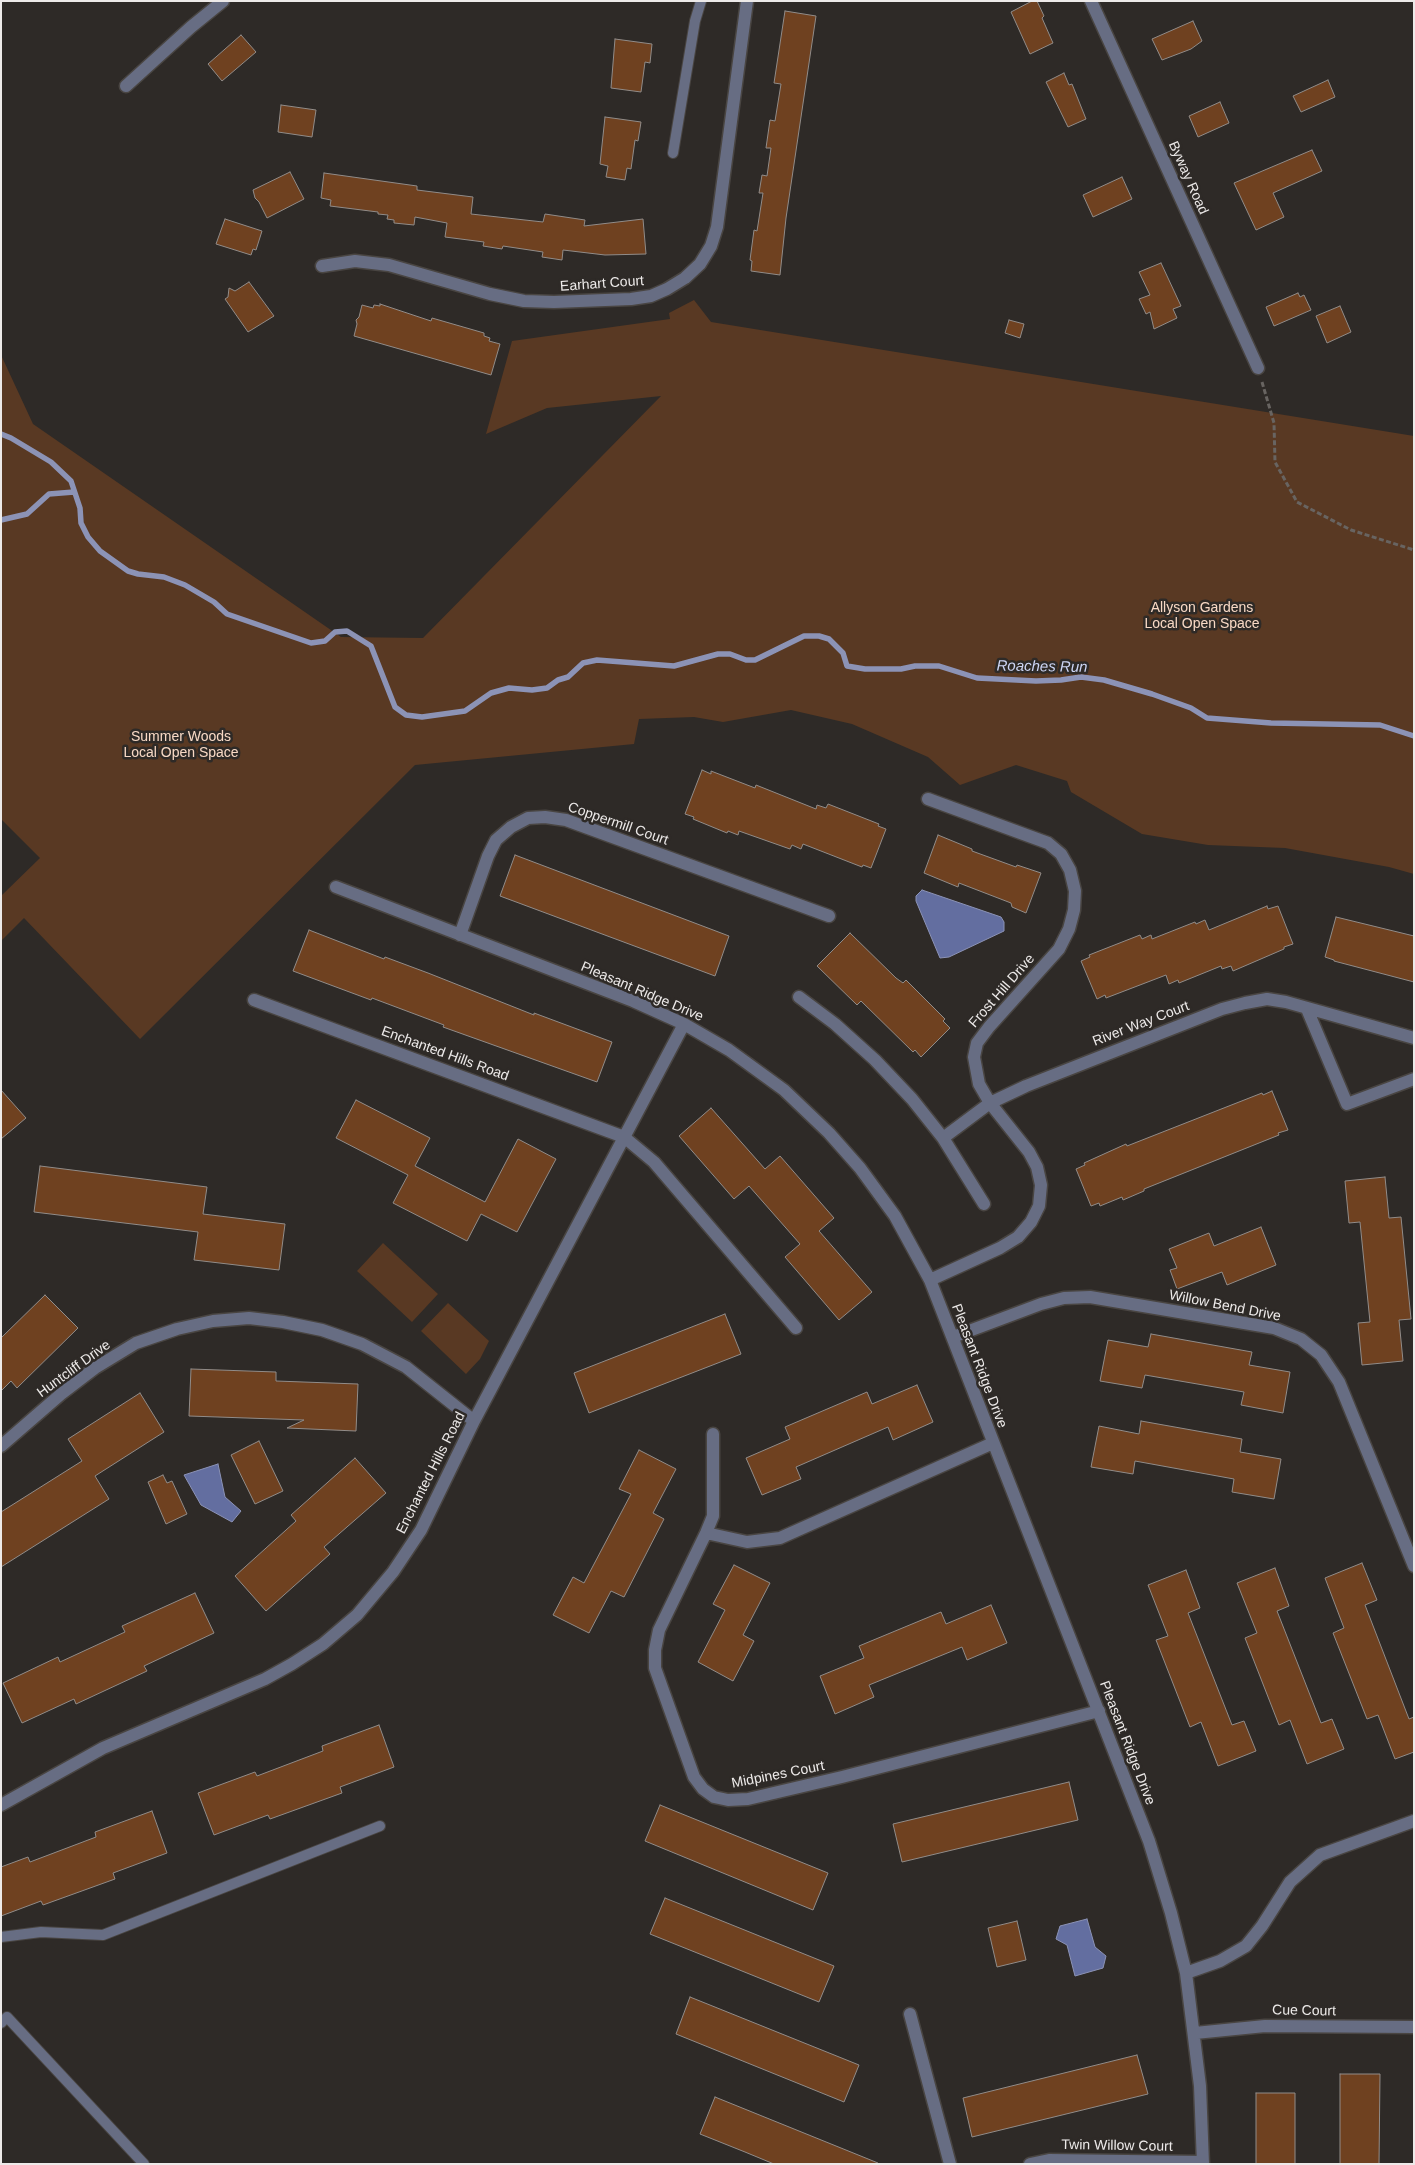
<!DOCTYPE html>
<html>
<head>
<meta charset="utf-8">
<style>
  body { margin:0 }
  #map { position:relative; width:1415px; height:2165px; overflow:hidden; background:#2e2a27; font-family:Helvetica,sans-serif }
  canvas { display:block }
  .frame { position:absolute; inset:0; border:2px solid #edeae9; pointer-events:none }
</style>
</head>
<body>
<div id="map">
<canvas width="1415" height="2165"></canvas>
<div class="frame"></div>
</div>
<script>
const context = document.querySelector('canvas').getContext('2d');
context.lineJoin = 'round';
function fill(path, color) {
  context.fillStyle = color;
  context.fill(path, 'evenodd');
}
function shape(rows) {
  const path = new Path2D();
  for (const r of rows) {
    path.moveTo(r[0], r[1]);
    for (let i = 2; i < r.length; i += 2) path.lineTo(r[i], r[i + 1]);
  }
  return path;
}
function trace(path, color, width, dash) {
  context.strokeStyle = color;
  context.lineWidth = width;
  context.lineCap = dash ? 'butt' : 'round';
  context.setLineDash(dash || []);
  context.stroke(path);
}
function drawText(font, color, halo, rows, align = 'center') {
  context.font = font + ' Helvetica,sans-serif';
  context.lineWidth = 5;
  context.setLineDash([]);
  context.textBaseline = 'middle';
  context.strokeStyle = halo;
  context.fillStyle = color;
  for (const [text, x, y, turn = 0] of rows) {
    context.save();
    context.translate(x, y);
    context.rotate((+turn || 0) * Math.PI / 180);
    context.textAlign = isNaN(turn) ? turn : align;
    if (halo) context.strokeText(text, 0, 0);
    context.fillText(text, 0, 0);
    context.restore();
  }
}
fill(shape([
  [694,300,711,322,1414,436,1414,874,1389,867,1285,848,1208,845,1142,834,1071,792,1067,781,1016,765,960,785,928,757,852,724,791,710,723,722,694,717,639,719,634,744,415,765,140,1039,24,918,1,941,1,896,40,858,1,819,1,355,33,424,341,637,423,638,661,396,547,408,486,434,512,341,670,319,669,313],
  [383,1243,438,1294,412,1322,357,1271],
  [448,1303,489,1341,480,1359,466,1374,421,1331]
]), '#593923');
const water = shape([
  [922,890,1001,917,1004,922,1004,931,949,957,940,958,916,901,916,896,922,890],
  [218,1464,225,1497,241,1511,232,1522,201,1505,184,1475,218,1464],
  [1087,1919,1095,1947,1106,1956,1103,1968,1075,1976,1067,1945,1056,1939,1060,1926,1087,1919]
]);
fill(water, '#636ea0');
trace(water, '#8c93b6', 1);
trace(shape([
  [1,434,11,438,51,462,71,481,80,508,81,523,88,537,100,551,128,571,138,574,164,577,185,585,214,602,227,614,311,643,325,641,335,632,347,631,371,646,395,707,406,715,422,717,465,711,491,693,509,688,532,690,547,688,558,680,568,677,583,663,597,660,674,666,718,654,730,654,746,660,755,660,804,636,819,636,829,639,843,653,847,666,865,669,901,669,915,666,939,666,977,678,1036,681,1061,680,1081,677,1104,680,1152,694,1191,708,1207,718,1271,723,1380,725,1414,736],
  [1,520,27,514,49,494,74,492]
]), '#8c93b6', 5.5);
const building = shape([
  [1032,1,1037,1,1044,16,1042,18,1053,43,1030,54,1011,12,1032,1],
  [785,11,816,16,786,218,780,275,751,271,752,261,750,260,754,230,757,231,763,193,759,193,762,175,767,176,771,148,766,148,770,120,775,121,781,84,774,83,785,11],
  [1193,21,1202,41,1191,49,1162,60,1152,39,1193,21],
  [241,35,256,52,222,81,208,64,241,35],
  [615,39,652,44,650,63,645,62,641,92,611,88,615,39],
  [1064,73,1069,85,1072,84,1086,119,1068,127,1046,82,1064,73],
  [1328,80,1335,97,1301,112,1293,96,1328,80],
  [1220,102,1229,123,1198,137,1189,116,1220,102],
  [281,105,316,110,312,137,278,132,281,105],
  [605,117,641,122,638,141,635,140,631,169,627,168,625,180,606,177,608,166,600,164,605,117],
  [1312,150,1322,171,1273,193,1284,217,1256,230,1234,183,1312,150],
  [290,172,304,199,267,218,259,202,255,198,253,190,290,172],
  [324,173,417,186,417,190,473,197,471,214,543,222,545,214,585,220,584,226,643,219,646,254,605,255,563,250,562,260,542,257,543,252,503,246,502,249,483,246,484,242,445,237,447,223,415,217,414,225,394,223,394,220,387,219,388,215,378,214,378,212,330,206,331,200,321,198,324,173],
  [1122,177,1132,199,1093,217,1083,195,1122,177],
  [225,219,262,231,256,250,253,249,251,255,216,244,225,219],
  [1161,263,1181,306,1173,309,1177,318,1154,329,1150,312,1146,314,1139,299,1150,295,1139,272,1161,263],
  [249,282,274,316,248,332,225,299,228,297,229,288,235,291,249,282],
  [1298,293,1300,297,1304,295,1311,310,1274,326,1266,307,1298,293],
  [380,304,431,321,432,318,484,333,484,336,490,338,489,341,500,344,491,375,354,336,357,324,356,320,359,317,362,305,373,308,374,305,380,306,380,304],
  [1340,306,1351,332,1327,343,1316,316,1340,306],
  [1009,320,1024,324,1020,338,1005,333,1009,320],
  [702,770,711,774,711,771,755,788,756,785,816,809,817,805,826,808,828,804,879,824,878,826,886,829,871,868,863,865,862,867,803,844,801,849,792,845,790,849,739,831,738,835,728,831,727,833,693,819,694,817,685,814,702,770],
  [938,835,972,849,972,851,1016,867,1017,865,1041,873,1026,913,1012,907,1011,903,959,883,958,887,924,873,938,835],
  [515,855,729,936,715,976,500,896,515,855],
  [1267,906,1268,909,1278,906,1293,944,1284,947,1284,949,1233,971,1231,966,1222,969,1221,966,1179,983,1178,980,1169,984,1166,975,1106,998,1105,995,1097,999,1081,961,1090,957,1089,955,1140,935,1142,939,1151,935,1152,939,1195,922,1196,924,1205,920,1209,930,1267,906],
  [1336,917,1414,936,1414,982,1334,961,1334,960,1325,957,1336,917],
  [309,930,384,959,385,957,428,973,534,1015,534,1013,612,1042,597,1082,443,1027,444,1025,372,998,371,1000,293,971,309,930],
  [850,933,896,978,903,983,906,980,945,1019,943,1021,950,1028,921,1057,915,1050,913,1052,861,1001,857,1005,817,966,850,933],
  [1,1090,26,1118,1,1139,1,1090],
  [1272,1091,1288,1130,1278,1133,1279,1135,1144,1189,1144,1191,1123,1200,1122,1197,1100,1206,1099,1203,1091,1206,1076,1169,1085,1165,1084,1163,1126,1144,1127,1146,1262,1093,1263,1095,1272,1091],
  [356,1100,430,1138,415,1166,485,1202,518,1139,556,1159,517,1232,481,1214,467,1241,393,1203,408,1175,336,1138,356,1100],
  [711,1108,765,1169,780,1156,834,1218,819,1231,872,1292,839,1320,785,1257,800,1244,749,1186,734,1199,679,1136,711,1108],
  [40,1166,207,1187,203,1214,285,1224,279,1270,194,1260,198,1232,34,1212,40,1166],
  [1385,1177,1389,1218,1401,1217,1411,1319,1399,1320,1403,1361,1362,1365,1358,1323,1370,1322,1360,1222,1349,1223,1345,1181,1385,1177],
  [1261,1227,1276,1265,1227,1285,1222,1272,1177,1289,1170,1270,1177,1268,1169,1249,1209,1233,1214,1246,1261,1227],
  [45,1295,78,1328,17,1388,11,1381,1,1391,1,1338,45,1295],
  [725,1314,741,1354,589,1413,574,1373,725,1314],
  [1151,1334,1252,1352,1249,1365,1290,1372,1283,1413,1241,1405,1244,1392,1145,1375,1142,1388,1100,1381,1108,1340,1148,1347,1151,1334],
  [191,1369,276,1372,276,1381,358,1384,356,1431,287,1428,304,1420,189,1416,191,1369],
  [917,1385,933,1422,893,1440,888,1427,796,1467,801,1479,762,1495,746,1458,790,1439,785,1427,867,1392,872,1404,917,1385],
  [140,1393,164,1432,95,1476,109,1499,1,1567,1,1512,82,1461,68,1439,140,1393],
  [1141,1421,1242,1439,1240,1452,1281,1459,1274,1499,1232,1492,1234,1479,1135,1461,1133,1474,1091,1467,1099,1426,1139,1434,1141,1421],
  [259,1441,283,1491,255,1504,231,1455,259,1441],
  [639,1450,676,1469,653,1513,664,1519,624,1597,611,1591,589,1633,553,1615,573,1577,584,1583,631,1494,619,1489,639,1450],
  [355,1458,386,1493,324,1547,330,1554,266,1611,235,1576,296,1521,291,1515,355,1458],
  [163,1475,167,1483,172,1481,187,1514,166,1524,148,1482,163,1475],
  [1362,1563,1377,1600,1365,1605,1409,1719,1414,1717,1414,1752,1395,1759,1378,1715,1367,1719,1333,1633,1344,1628,1325,1578,1362,1563],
  [734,1565,770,1583,743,1635,754,1641,733,1681,698,1662,725,1610,713,1604,734,1565],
  [1275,1568,1289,1606,1277,1611,1321,1723,1332,1719,1344,1749,1307,1764,1290,1720,1279,1725,1245,1638,1257,1633,1237,1583,1275,1568],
  [1186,1570,1200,1608,1188,1613,1232,1725,1244,1721,1256,1751,1218,1766,1201,1722,1190,1727,1156,1640,1168,1636,1148,1585,1186,1570],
  [195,1593,214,1633,144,1666,147,1671,76,1704,74,1699,22,1723,3,1683,58,1657,60,1662,125,1632,122,1626,195,1593],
  [991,1605,1007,1643,967,1660,962,1647,869,1685,874,1697,835,1714,820,1676,864,1658,859,1646,941,1612,946,1624,991,1605],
  [379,1725,394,1767,340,1787,342,1793,270,1819,268,1815,214,1835,198,1793,255,1772,257,1776,323,1751,322,1746,379,1725],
  [1069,1782,1078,1820,902,1862,893,1824,1069,1782],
  [660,1805,828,1873,813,1910,645,1841,660,1805],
  [152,1811,167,1853,113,1873,115,1879,43,1905,41,1901,1,1916,1,1867,28,1857,30,1862,96,1837,95,1832,152,1811],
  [665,1898,834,1966,819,2002,650,1934,665,1898],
  [1017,1921,1026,1960,997,1967,988,1928,1017,1921],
  [690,1997,859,2065,844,2102,676,2034,690,1997],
  [1137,2055,1148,2094,972,2137,963,2098,1137,2055],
  [1340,2074,1380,2074,1379,2164,1340,2164,1340,2074],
  [1256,2093,1295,2093,1295,2164,1256,2164,1256,2093],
  [715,2097,878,2163,878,2164,774,2164,745,2152,700,2134,715,2097]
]);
fill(building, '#6f4120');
trace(building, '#918c89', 1);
const lane = shape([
  [673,153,695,21,701,1],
  [1,1937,41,1932,103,1935,380,1826],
  [1,2023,7,2017,144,2164]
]);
const street = shape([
  [1091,1,1258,368],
  [126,86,191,27,223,1],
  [322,266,355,261,389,265,490,294,524,301,554,302,631,299,651,296,667,289,685,278,700,264,711,246,717,227,747,1],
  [928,799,1048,843,1061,854,1070,870,1075,891,1074,910,1069,929,1059,949,989,1027,977,1043,974,1057,979,1084,990,1103,1029,1152,1037,1167,1041,1185,1039,1206,1031,1222,1018,1237,1000,1248,930,1280],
  [336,887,633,1001,684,1024,729,1050,784,1090,829,1133,860,1168,895,1216,930,1280,1149,1841,1171,1913,1186,1973,1200,2086,1203,2164],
  [460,935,488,856,496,840,511,827,528,818,545,817,566,820,829,916],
  [799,997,835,1024,875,1060,912,1099,943,1138,984,1204],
  [254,1000,624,1137,654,1162,796,1328],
  [1307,1009,1347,1104,1414,1079],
  [943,1138,990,1103,1026,1086,1222,1009,1245,1003,1267,999,1286,1002,1414,1038],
  [953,1337,1041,1304,1064,1298,1090,1297,1274,1328,1301,1339,1321,1355,1339,1382,1414,1566],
  [713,1434,713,1516,706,1533,659,1630,655,1650,655,1668,694,1777,703,1789,714,1797,728,1800,748,1799,842,1777,1099,1711],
  [1,1446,61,1394,95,1368,136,1343,177,1329,213,1321,249,1318,283,1322,322,1330,362,1344,406,1367,474,1421],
  [706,1533,747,1542,780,1538,993,1443],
  [1,1805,103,1748,265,1679,292,1664,323,1644,357,1615,393,1572,421,1530,474,1421,684,1024],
  [1186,1973,1220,1961,1246,1946,1262,1926,1290,1882,1320,1855,1414,1821],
  [910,2014,950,2164],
  [1195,2033,1265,2026,1414,2027],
  [1030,2164,1049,2160,1203,2162]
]);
trace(lane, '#494542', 12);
trace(street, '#494542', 15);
trace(shape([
  [1262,382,1274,423,1275,462,1297,502,1351,530,1414,550]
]), '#686461', 3, [5, 2.5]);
trace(lane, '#676d83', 10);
trace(street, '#676d83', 12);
drawText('14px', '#edeae9', '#2e2a27', [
  ["Byway Road",1188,178,66],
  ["Earhart Court",602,284,-4],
  ["Coppermill Court",618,824,19],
  ["Frost Hill Drive",1002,991,-49],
  ["Pleasant Ridge Drive",642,992,23],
  ["River Way Court",1141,1024,-21],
  ["Enchanted Hills Road",445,1054,20],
  ["Willow Bend Drive",1225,1306,11],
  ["Pleasant Ridge Drive",979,1366,69],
  ["Huntcliff Drive",74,1369,-36],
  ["Enchanted Hills Road",431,1473,-63],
  ["Pleasant Ridge Drive",1127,1743,69],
  ["Midpines Court",778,1775,-11],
  ["Cue Court",1304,2011,1],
  ["Twin Willow Court",1117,2146,1]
]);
drawText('14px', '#f8d9c5', '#2e2a27', [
  ["Allyson Gardens",1202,608],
  ["Local Open Space",1202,624],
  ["Summer Woods",181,737],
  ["Local Open Space",181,753]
]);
drawText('italic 15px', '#cdd5f4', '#2e2a27', [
  ["Roaches Run",1042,667,1]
]);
</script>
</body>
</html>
